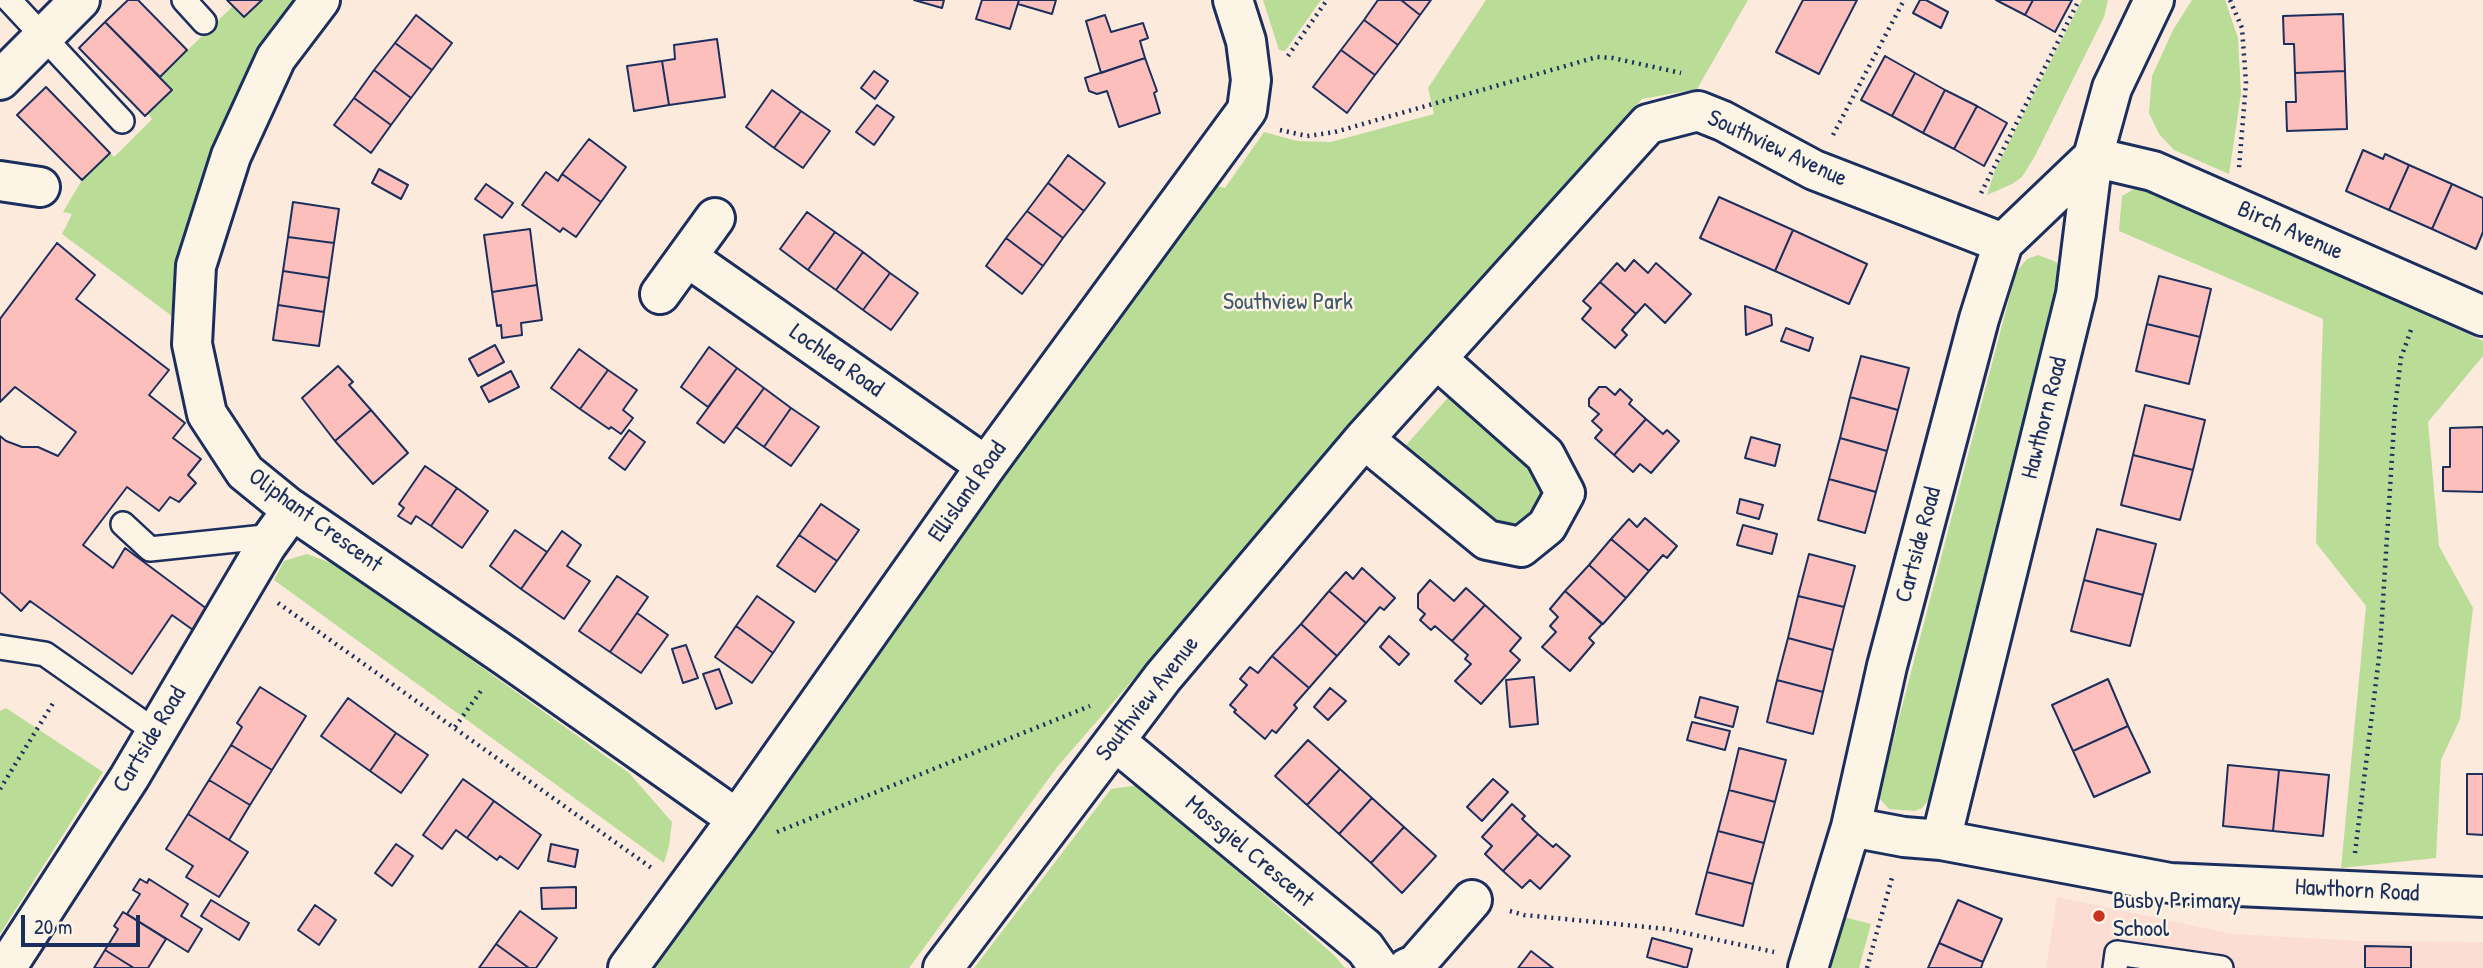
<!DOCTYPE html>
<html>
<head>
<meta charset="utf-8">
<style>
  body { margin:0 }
  #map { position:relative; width:2483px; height:968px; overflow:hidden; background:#fceadd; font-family:"Patrick Hand",sans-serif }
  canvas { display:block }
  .scale { position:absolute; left:21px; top:915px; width:119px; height:32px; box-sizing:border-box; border:4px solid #1b2f5e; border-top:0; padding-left:9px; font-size:21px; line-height:24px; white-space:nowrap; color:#1b2f5e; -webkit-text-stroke:5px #fcf5e5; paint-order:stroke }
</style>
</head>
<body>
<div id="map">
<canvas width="2483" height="968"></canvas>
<div class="scale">20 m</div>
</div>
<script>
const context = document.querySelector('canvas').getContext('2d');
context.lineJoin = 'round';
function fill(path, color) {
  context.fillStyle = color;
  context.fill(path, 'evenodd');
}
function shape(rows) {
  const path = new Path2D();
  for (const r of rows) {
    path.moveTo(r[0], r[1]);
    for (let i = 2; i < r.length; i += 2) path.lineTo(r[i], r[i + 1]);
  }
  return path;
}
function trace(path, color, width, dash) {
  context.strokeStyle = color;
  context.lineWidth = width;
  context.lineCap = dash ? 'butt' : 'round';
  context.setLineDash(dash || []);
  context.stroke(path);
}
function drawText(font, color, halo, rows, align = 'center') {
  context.font = font + ' "Patrick Hand",sans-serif';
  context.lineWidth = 5;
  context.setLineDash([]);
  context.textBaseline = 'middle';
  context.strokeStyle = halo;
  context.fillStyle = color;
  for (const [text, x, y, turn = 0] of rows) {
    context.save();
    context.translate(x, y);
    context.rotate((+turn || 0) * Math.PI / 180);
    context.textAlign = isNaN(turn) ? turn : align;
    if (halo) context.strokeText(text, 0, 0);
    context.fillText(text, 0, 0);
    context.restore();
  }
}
fill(shape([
  [2057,897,2233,934,2360,941,2483,942,2483,968,2046,968]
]), '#fcddd3');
fill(shape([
  [262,0,304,0,262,51,232,106,204,170,186,232,176,319,62,234,72,214,63,212,82,180,110,153,114,157,152,119,148,114,172,90,160,77,233,6,244,17],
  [1263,0,1321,0,1285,51,1279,50],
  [1486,0,1748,0,1697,89,1642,99,1300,487,1058,766,909,968,650,968,1004,468,1213,185,1225,188,1264,132,1297,141,1331,142,1434,114,1428,88],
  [2082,0,2108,0,2104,17,2035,156,2022,177,2012,184,1987,195,1995,170],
  [2192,0,2225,0,2238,38,2241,94,2229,174,2174,150,2159,134,2149,113,2152,76,2173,30],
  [2143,184,2483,341,2483,356,2428,422,2439,546,2473,608,2460,719,2441,760,2436,858,2341,868,2366,606,2316,543,2323,319,2119,231,2122,196],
  [2038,255,2056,262,2064,279,1931,797,1922,808,1915,811,1889,809,1879,798,1884,775,2016,272,2027,259],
  [1452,393,1539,464,1548,491,1536,521,1509,527,1485,522,1400,452],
  [307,554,342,567,629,773,672,822,669,846,664,863,274,580,284,561],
  [6,708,103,772,0,934,0,711],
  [1138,785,1334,955,1345,968,974,968,1111,789],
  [1844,917,1871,924,1859,968,1827,968]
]), '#b9dd97');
const building = shape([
  [128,0,138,0,187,50,160,77,105,22,128,0],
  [227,0,262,0,244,17,227,0],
  [914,0,944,0,942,8,914,0],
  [982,0,1019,0,1010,29,976,19,982,0],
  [1019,0,1056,0,1052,14,1018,4,1019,0],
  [1378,0,1401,0,1420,15,1398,45,1364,20,1378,0],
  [1401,0,1431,0,1420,15,1401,0],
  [1803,0,1857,0,1819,74,1776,52,1803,0],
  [1920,0,1926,0,1948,12,1941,28,1913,13,1920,0],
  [1996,0,2033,0,2025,15,1996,0],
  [2033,0,2072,0,2055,32,2025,15,2033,0],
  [2343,14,2345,71,2295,73,2294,44,2284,44,2283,16,2343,14],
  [416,15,452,43,432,70,395,43,416,15],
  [1105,15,1111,32,1143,23,1148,38,1140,41,1145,58,1101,73,1086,21,1105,15],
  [1364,20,1398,45,1375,75,1341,50,1364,20],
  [105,22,172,90,145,116,79,48,105,22],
  [717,39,725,97,669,105,662,61,675,59,674,45,717,39],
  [395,43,432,70,411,98,374,70,395,43],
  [1341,50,1375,75,1347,113,1313,87,1341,50],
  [1885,56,1915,73,1892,116,1861,100,1885,56],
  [1145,58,1157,91,1154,93,1160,113,1119,127,1107,91,1097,94,1089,91,1085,78,1145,58],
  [662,61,669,105,634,111,627,66,662,61],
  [374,70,411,98,391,125,354,98,374,70],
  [874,71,888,81,875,99,861,88,874,71],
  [2345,71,2347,129,2287,131,2286,102,2296,102,2295,73,2345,71],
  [1915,73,1945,90,1923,133,1892,116,1915,73],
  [46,87,110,153,82,180,17,115,46,87],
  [772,90,801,111,774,148,746,127,772,90],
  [1945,90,1977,106,1954,149,1923,133,1945,90],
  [354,98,391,125,371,153,334,125,354,98],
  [877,105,894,117,874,145,856,132,877,105],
  [1977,106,2007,123,1984,166,1954,149,1977,106],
  [801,111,830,131,803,168,774,148,801,111],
  [589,139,626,167,601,202,562,174,589,139],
  [2363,150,2383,159,2385,154,2409,165,2389,210,2346,191,2363,150],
  [1068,155,1105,183,1084,211,1048,183,1068,155],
  [2409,165,2452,184,2432,229,2389,210,2409,165],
  [379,169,408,185,401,199,372,183,379,169],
  [546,172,558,181,562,174,601,202,576,237,563,228,560,232,522,205,546,172],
  [1048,183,1084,211,1063,238,1027,211,1048,183],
  [486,184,513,203,502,218,475,199,486,184],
  [2452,184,2483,198,2483,232,2476,249,2432,229,2452,184],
  [1719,197,1793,230,1775,271,1700,238,1719,197],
  [293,202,339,209,334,243,288,237,293,202],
  [1027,211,1063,238,1043,266,1006,238,1027,211],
  [807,212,835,232,808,270,780,249,807,212],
  [530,229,537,285,492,292,484,235,530,229],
  [1793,230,1867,264,1849,304,1775,271,1793,230],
  [835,232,863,252,836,290,808,270,835,232],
  [288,237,334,243,329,278,283,271,288,237],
  [1006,238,1043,266,1022,294,986,266,1006,238],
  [57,243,95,275,76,299,169,370,149,395,185,423,173,438,201,459,188,475,196,483,179,502,170,497,159,511,127,487,83,545,113,568,125,548,207,609,193,630,172,615,132,674,30,601,21,611,0,592,0,436,6,441,22,447,38,447,58,456,76,432,15,387,0,402,0,319,57,243],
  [863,252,890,273,863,310,836,290,863,252],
  [1634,260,1648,273,1656,263,1691,294,1665,323,1645,304,1636,314,1600,282,1617,263,1625,271,1634,260],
  [283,271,329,278,324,312,278,305,283,271],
  [890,273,918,293,891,330,863,310,890,273],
  [2159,276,2211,289,2200,337,2147,324,2159,276],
  [1600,282,1636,314,1622,330,1627,335,1615,348,1582,319,1591,308,1583,301,1600,282],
  [537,285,542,320,521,323,522,335,502,338,501,325,497,326,492,292,537,285],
  [278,305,324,312,319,346,273,340,278,305],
  [1745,306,1771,315,1772,325,1746,335,1745,306],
  [2147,324,2200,337,2189,384,2136,371,2147,324],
  [1786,328,1813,338,1809,351,1781,341,1786,328],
  [495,345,504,362,478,376,469,359,495,345],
  [709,347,737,368,708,407,681,387,709,347],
  [579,349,608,370,580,409,551,388,579,349],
  [1861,356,1909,368,1898,410,1850,397,1861,356],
  [338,366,353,382,349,385,371,410,335,441,302,398,338,366],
  [737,368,764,388,724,443,697,423,737,368],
  [608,370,637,390,623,410,633,418,621,434,611,427,609,429,580,409,608,370],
  [511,371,519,387,489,402,481,387,511,371],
  [1599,387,1606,387,1615,395,1620,389,1632,400,1629,404,1646,419,1614,455,1595,438,1602,430,1592,421,1599,414,1589,406,1589,399,1599,387],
  [764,388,791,408,764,447,736,427,764,388],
  [1850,397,1898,410,1887,451,1840,438,1850,397],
  [2145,405,2205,420,2193,470,2133,455,2145,405],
  [791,408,819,427,791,466,764,447,791,408],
  [371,410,408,453,373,484,335,441,371,410],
  [1646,419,1663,434,1667,430,1679,441,1651,473,1640,464,1633,472,1614,455,1646,419],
  [2483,427,2483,492,2443,491,2443,467,2450,467,2450,428,2483,427],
  [629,430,645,442,625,470,609,458,629,430],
  [1751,437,1780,445,1775,466,1745,458,1751,437],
  [1840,438,1887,451,1876,492,1829,479,1840,438],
  [2133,455,2193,470,2180,520,2121,505,2133,455],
  [425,466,457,488,431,526,416,516,411,524,398,516,404,508,399,504,425,466],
  [1829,479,1876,492,1865,533,1818,520,1829,479],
  [457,488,488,511,462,548,431,526,457,488],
  [1740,499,1763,505,1759,519,1737,513,1740,499],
  [821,504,859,530,837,561,799,535,821,504],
  [1645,518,1677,546,1667,558,1663,555,1649,571,1611,539,1629,519,1637,527,1645,518],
  [1743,525,1777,534,1772,554,1737,545,1743,525],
  [2097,529,2156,544,2143,595,2084,580,2097,529],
  [515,530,547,552,521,589,490,566,515,530],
  [562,531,581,545,567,566,590,581,564,619,521,589,562,531],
  [799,535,837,561,815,592,777,566,799,535],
  [1611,539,1649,571,1626,598,1589,565,1611,539],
  [1809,554,1855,566,1844,607,1798,596,1809,554],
  [1589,565,1626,598,1603,624,1565,591,1589,565],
  [1362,568,1395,598,1384,610,1380,607,1366,623,1329,591,1346,572,1353,579,1362,568],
  [617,576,648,597,610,652,579,631,617,576],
  [1430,580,1454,601,1466,588,1485,605,1452,641,1435,626,1431,630,1420,620,1425,614,1418,608,1418,594,1430,580],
  [2084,580,2143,595,2130,646,2071,631,2084,580],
  [1329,591,1366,623,1337,656,1301,624,1329,591],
  [1565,591,1602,624,1589,638,1594,643,1570,671,1542,647,1556,632,1550,626,1558,617,1550,609,1565,591],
  [757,596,794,622,773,653,736,626,757,596],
  [1798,596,1844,607,1833,650,1788,638,1798,596],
  [1485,605,1521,638,1510,651,1520,660,1481,704,1455,681,1471,664,1465,659,1468,655,1452,641,1485,605],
  [637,613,668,635,641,673,610,652,637,613],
  [1301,624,1337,656,1309,688,1272,656,1301,624],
  [736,626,773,653,752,683,715,657,736,626],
  [1389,636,1409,654,1399,665,1380,647,1389,636],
  [1788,638,1833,650,1823,692,1777,680,1788,638],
  [686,645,698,678,683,683,672,649,686,645],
  [1272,656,1309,688,1294,705,1297,708,1276,733,1272,730,1265,739,1234,712,1236,710,1230,705,1247,685,1240,679,1250,667,1258,673,1272,656],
  [719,669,732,703,716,709,703,674,719,669],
  [1534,677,1538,724,1510,727,1506,680,1534,677],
  [2108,679,2128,726,2073,751,2052,705,2108,679],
  [1777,680,1823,692,1813,734,1767,722,1777,680],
  [260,687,306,716,272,770,231,745,242,727,237,723,260,687],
  [1330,688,1346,701,1328,720,1314,707,1330,688],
  [1700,697,1738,707,1733,727,1695,717,1700,697],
  [348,698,396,733,370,771,321,736,348,698],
  [1692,722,1730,731,1725,750,1687,740,1692,722],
  [2128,726,2150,772,2094,797,2073,751,2128,726],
  [396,733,428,755,401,793,370,771,396,733],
  [1308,740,1340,769,1307,805,1275,776,1308,740],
  [231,745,272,770,250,805,209,780,231,745],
  [1739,748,1786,760,1775,802,1729,790,1739,748],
  [2228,765,2279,770,2273,831,2223,826,2228,765],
  [1340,769,1372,798,1339,834,1307,805,1340,769],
  [2279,770,2329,775,2323,836,2273,831,2279,770],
  [2467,774,2483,774,2483,835,2467,834,2467,774],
  [463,779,494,801,467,838,456,830,442,849,423,835,463,779],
  [1493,779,1508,792,1482,821,1467,807,1493,779],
  [209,780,250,805,229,840,188,814,209,780],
  [1729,790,1775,802,1764,843,1718,831,1729,790],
  [1372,798,1404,827,1371,863,1339,834,1372,798],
  [494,801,541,835,518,869,500,856,497,860,467,838,494,801],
  [1512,804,1525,816,1522,819,1538,834,1503,871,1485,854,1492,846,1482,837,1512,804],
  [188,814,248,852,219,897,186,877,193,866,166,849,188,814],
  [1404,827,1436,856,1402,893,1371,863,1404,827],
  [1718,831,1764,843,1753,884,1707,872,1718,831],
  [1538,834,1553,847,1556,844,1570,856,1540,889,1530,880,1522,888,1503,871,1538,834],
  [396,844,413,856,392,886,375,873,396,844],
  [551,844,578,850,575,867,548,861,551,844],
  [1707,872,1753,884,1743,926,1696,914,1707,872],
  [140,879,147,883,149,879,188,904,181,916,202,929,188,952,127,914,140,894,133,890,140,879],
  [576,887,576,908,542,909,541,888,576,887],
  [211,900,249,923,239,940,201,916,211,900],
  [1958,900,2002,919,1983,962,1939,943,1958,900],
  [315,905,336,920,319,945,298,930,315,905],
  [520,911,557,938,536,968,529,968,496,944,520,911],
  [123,912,166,939,148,968,134,968,105,950,118,929,114,926,123,912],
  [1652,938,1692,949,1687,968,1647,957,1652,938],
  [1939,943,1983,962,1981,968,1928,968,1939,943],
  [496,944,529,968,479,968,496,944],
  [2365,946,2411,947,2411,968,2365,968,2365,946],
  [105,950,134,968,94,968,105,950],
  [1531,951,1553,968,1518,968,1531,951]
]);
fill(building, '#fcbfbc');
trace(building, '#1b2f5e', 2);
const service = shape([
  [9,0,122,121],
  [184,0,204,22],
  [123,524,150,549,274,536],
  [0,647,45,654,156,732],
  [2115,968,2117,953,2221,968]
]);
const minor = shape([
  [320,0,276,58,231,156,196,266,192,344,207,414,245,472,288,507,507,657,737,819],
  [0,80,80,0],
  [2093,157,2153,171,2483,316],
  [0,181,40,187],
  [687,257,986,466],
  [660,294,715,218],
  [1364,439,1487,540,1521,547,1547,526,1565,493,1545,455,1438,360],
  [1115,741,1365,948,1379,968],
  [1851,827,1904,837,1941,840,2170,883,2483,897],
  [1941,840,2076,294,2093,157,2112,88,2154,0],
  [6,968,129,778,266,546,292,510],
  [628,968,737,819,986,466,1247,110,1251,80,1246,41,1233,0],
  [943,968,1163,677,1364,439,1648,124,1698,111,1723,121,1814,170,2003,243],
  [1407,968,1416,964,1472,900],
  [1808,968,1851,827,1887,666,1979,319,2003,243,2093,157]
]);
trace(service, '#1b2f5e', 28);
trace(minor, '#1b2f5e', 44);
trace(shape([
  [2230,0,2242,28,2246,83,2239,168],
  [1288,56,1327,0],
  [1280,130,1307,136,1335,132,1597,57,1613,58,1681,73],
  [1833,135,1904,0],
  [1981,193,2079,0],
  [278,603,653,869],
  [455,727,483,688],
  [0,789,55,700],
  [777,832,1090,706],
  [2355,853,2380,649,2395,408,2401,358,2412,327],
  [1510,911,1524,915,1667,929,1774,952],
  [1867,968,1893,874]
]), '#1b2f5e', 4.5, [2, 5]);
trace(service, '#fcf5e5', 23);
trace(minor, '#fcf5e5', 38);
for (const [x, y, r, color] of [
  [2099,916,7,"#c8321e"]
]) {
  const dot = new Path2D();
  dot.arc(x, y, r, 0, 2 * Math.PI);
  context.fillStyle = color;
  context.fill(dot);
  trace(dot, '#fcf5e5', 2.5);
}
drawText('24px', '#1b2f5e', '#fcf5e5', [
  ["Southview Avenue",1777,149,25],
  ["Birch Avenue",2290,231,24],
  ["Lochlea Road",836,361,35],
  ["Hawthorn Road",2045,418,-76],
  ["Ellisland Road",968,492,-55],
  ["Oliphant Crescent",315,521,36],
  ["Cartside Road",1919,545,-75],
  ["Southview Avenue",1148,699,-52],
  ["Cartside Road",150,740,-59],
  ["Mossgiel Crescent",1249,852,40],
  ["Hawthorn Road",2357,891,3]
]);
drawText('24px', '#425a6c', '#fcf5e5', [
  ["Southview Park",1288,303]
]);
drawText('24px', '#1b2f5e', '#fcf5e5', [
  ["Busby Primary",2113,902],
  ["School",2113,930]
], 'left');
</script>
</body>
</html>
